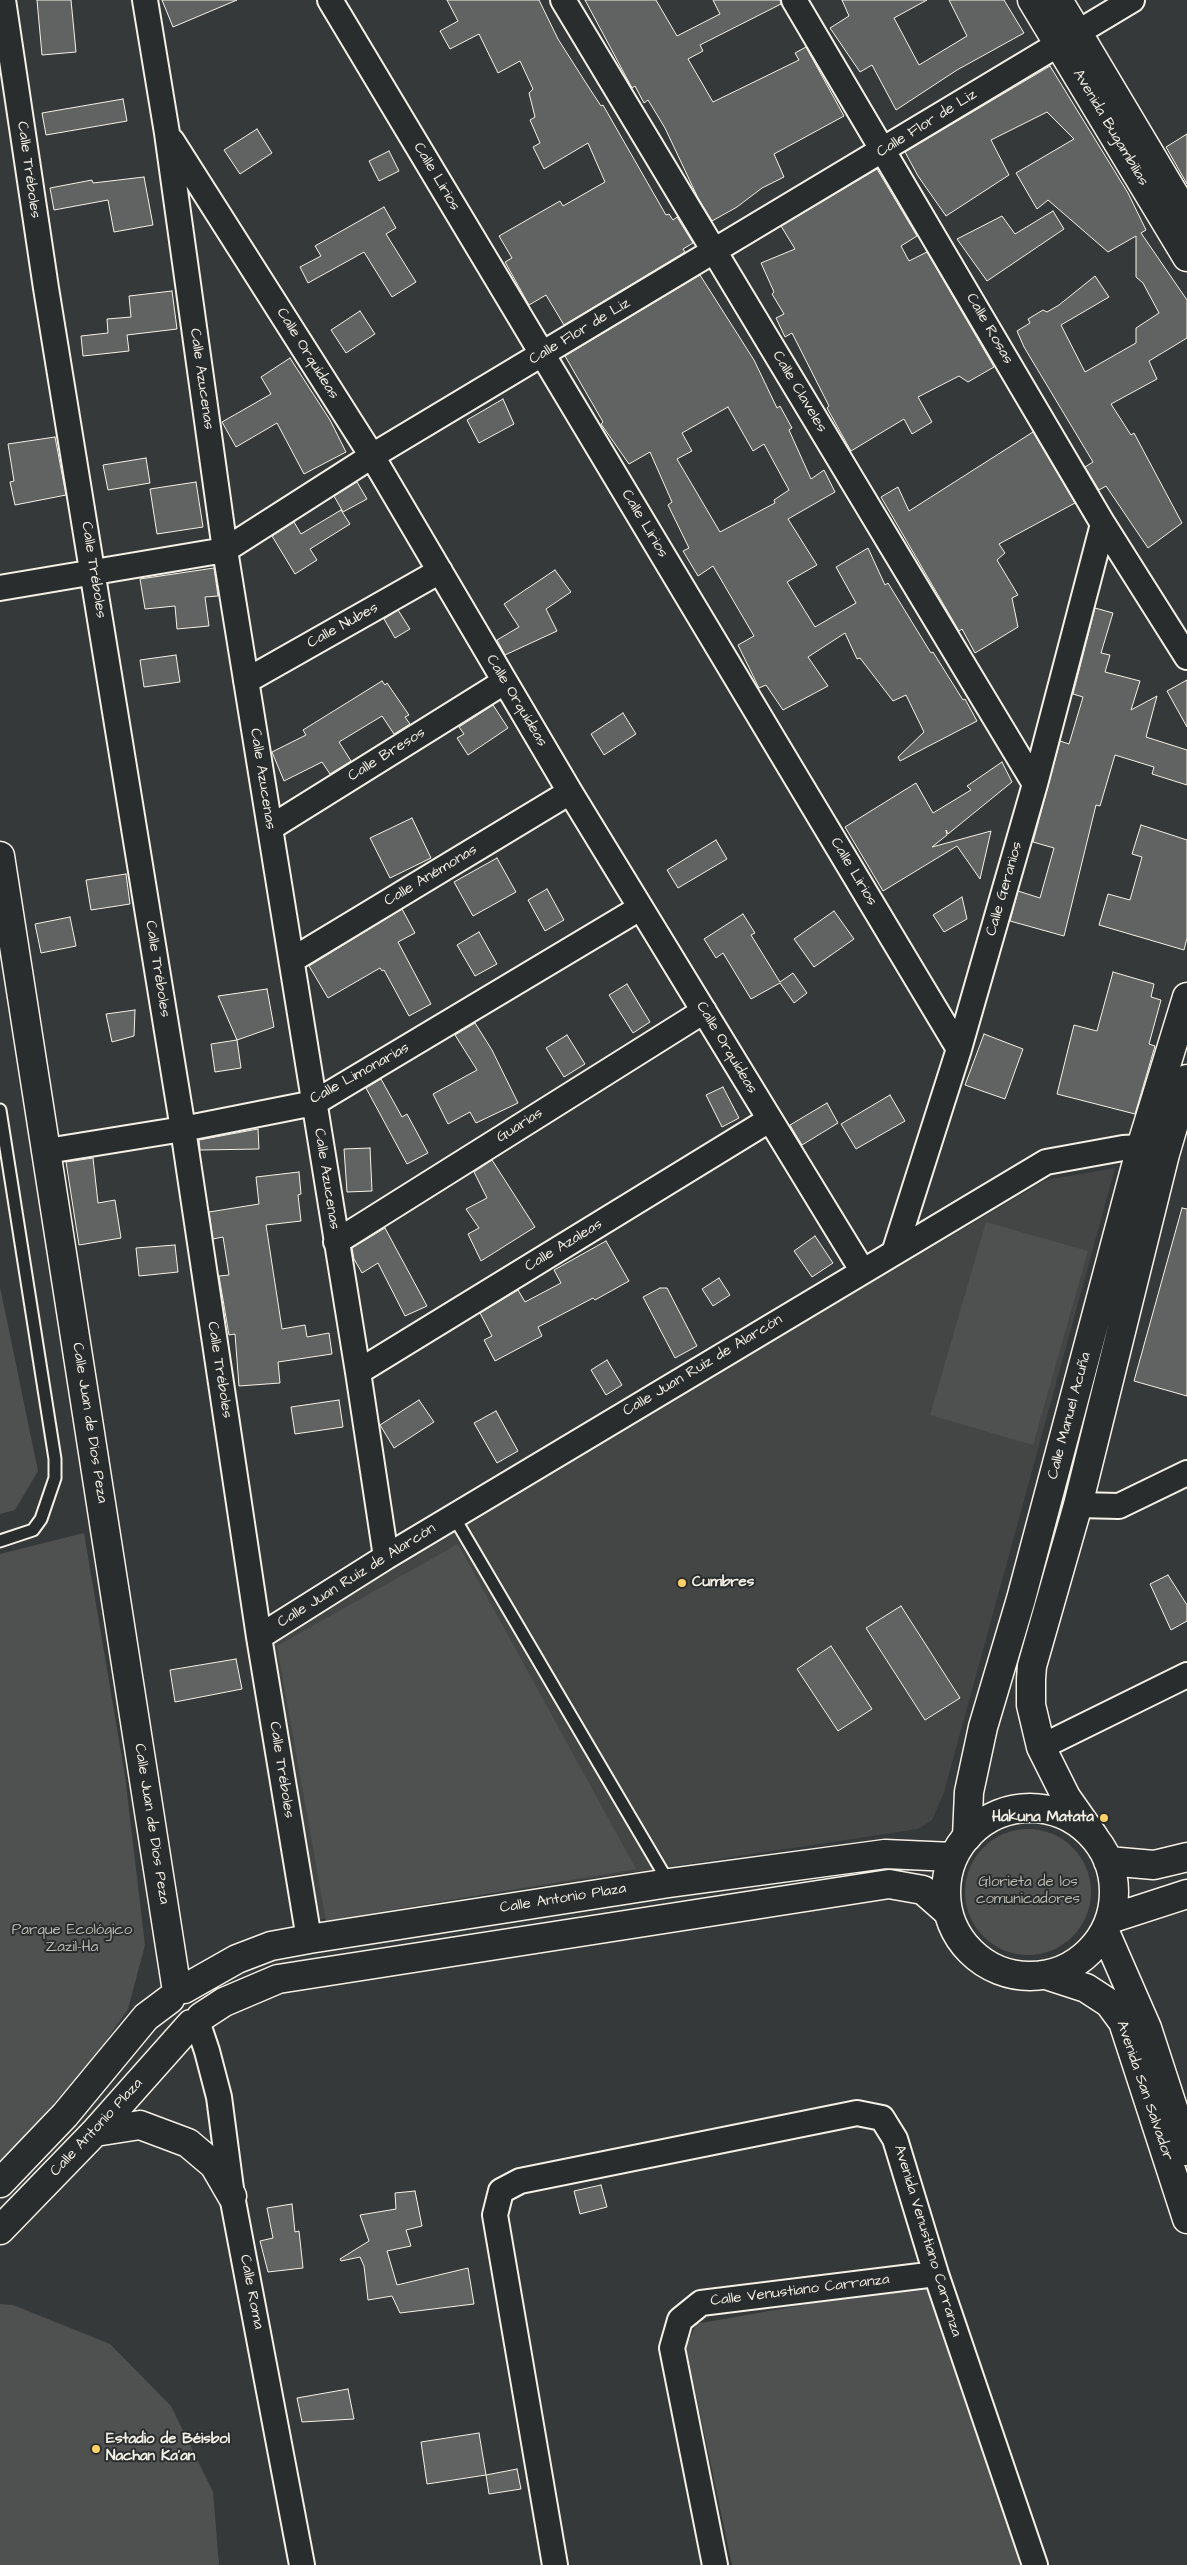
<!DOCTYPE html>
<html>
<head>
<meta charset="utf-8">
<style>
  body { margin:0 }
  canvas { display:block; background:#363939 }
</style>
</head>
<body>
<canvas width="1187" height="2565"></canvas>
<script>
const context = document.querySelector('canvas').getContext('2d');
context.lineJoin = 'round';
function fill(path, color) {
  context.fillStyle = color;
  context.fill(path, 'evenodd');
}
function shape(rows) {
  const path = new Path2D();
  for (const r of rows) {
    if (r.length === 3) {
      path.moveTo(r[0] + r[2], r[1]);
      path.arc(r[0], r[1], r[2], 0, 2 * Math.PI);
      continue;
    }
    path.moveTo(r[0], r[1]);
    for (let i = 2; i < r.length; i += 2) path.lineTo(r[i], r[i + 1]);
  }
  return path;
}
function trace(path, color, width, dash) {
  context.strokeStyle = color;
  context.lineWidth = width;
  context.lineCap = dash ? 'butt' : 'round';
  context.setLineDash(dash || []);
  context.stroke(path);
}
function drawText(font, color, halo, rows, align = 'center') {
  context.font = font + ' "Architects Daughter",sans-serif';
  context.lineWidth = 4;
  context.setLineDash([]);
  context.textBaseline = 'middle';
  context.strokeStyle = halo;
  context.fillStyle = color;
  for (const [text, x, y, turn = 0] of rows) {
    context.save();
    context.translate(x, y);
    context.rotate((+turn || 0) * Math.PI / 180);
    context.textAlign = isNaN(turn) ? turn : align;
    if (halo) context.strokeText(text, 0, 0);
    context.fillText(text, 0, 0);
    context.restore();
  }
}
fill(shape([
  [1115,1168,944,1792,932,1820,918,1829,316,1920,268,1639,1046,1180]
]), '#434645');
fill(shape([
  [986,1222,1088,1251,1033,1445,930,1415],
  [0,1287,38,1471,15,1510,0,1514],
  [84,1533,125,1776,145,1945,128,2009,103,2045,15,2149,0,2160,0,1554],
  [458,1544,636,1869,326,1921,277,1646],
  [1028,1892,63],
  [931,2282,1023,2565,732,2565,686,2347,696,2324],
  [0,2304,13,2305,110,2344,171,2406,213,2492,219,2565,0,2565]
]), '#4e514f');
const building = shape([
  [37,0,71,0,76,52,42,55,37,0],
  [162,0,237,0,173,27,162,0],
  [447,0,539,0,558,39,586,83,601,106,603,105,666,215,669,214,673,220,677,217,693,243,683,249,685,252,564,325,546,295,529,305,505,262,512,258,499,236,560,201,563,206,605,182,588,143,544,169,533,147,540,143,530,120,535,117,529,93,533,89,520,61,498,73,479,34,450,49,440,31,458,21,447,0],
  [585,0,656,0,677,36,720,14,713,0,780,0,781,4,700,45,703,51,688,59,713,102,799,60,795,53,806,47,844,116,774,154,784,177,762,188,737,207,712,221,698,198,665,128,648,100,644,103,635,86,632,88,585,0],
  [842,0,927,0,894,18,919,65,967,36,949,0,1004,0,1024,33,957,70,896,110,872,65,860,72,830,28,849,16,842,0],
  [1050,66,1128,193,1146,230,1141,233,1187,300,1187,338,1149,361,1157,379,1111,404,1131,435,1134,433,1182,523,1148,548,1106,486,1099,490,1085,467,1093,462,1024,347,1017,331,1030,323,1028,319,1043,310,1047,312,1059,305,1095,276,1109,297,1061,325,1085,372,1136,343,1136,328,1159,313,1143,283,1136,277,1136,236,1108,252,1048,200,1037,209,1016,173,1074,139,1047,112,991,140,1009,175,946,216,918,176,905,152,1050,66],
  [123,99,127,121,46,135,42,113,123,99],
  [257,129,272,153,240,174,224,150,257,129],
  [1187,134,1187,184,1166,147,1187,134],
  [389,151,399,171,379,181,369,161,389,151],
  [877,169,917,236,901,246,909,261,927,252,994,367,968,382,959,376,918,397,932,422,912,434,904,419,851,451,827,408,829,406,792,333,785,337,776,318,784,314,772,294,774,292,761,263,795,249,781,226,877,169],
  [144,177,153,225,114,232,108,200,54,210,50,188,92,180,93,183,144,177],
  [384,207,396,228,386,234,416,282,392,297,364,252,308,283,300,267,321,256,315,246,384,207],
  [1053,211,1064,229,987,281,957,239,1002,216,1015,234,1053,211],
  [700,275,754,360,777,408,780,406,792,428,789,430,811,479,824,470,835,492,788,519,817,565,787,582,815,627,856,603,836,567,868,548,885,585,888,583,931,653,933,652,963,700,965,699,977,721,900,761,898,757,924,732,906,695,893,701,860,658,857,659,845,633,808,657,828,686,783,710,766,685,759,688,738,645,754,636,713,566,698,576,683,551,689,548,668,505,672,502,650,452,629,464,601,424,603,422,565,356,700,275],
  [728,407,753,451,764,444,789,490,774,500,775,503,720,532,677,459,692,451,682,433,728,407],
  [172,291,177,329,127,335,129,351,83,356,81,336,108,333,107,319,131,317,129,296,172,291],
  [360,311,375,334,346,353,331,330,360,311],
  [290,358,330,420,346,452,304,474,277,423,236,447,222,422,271,394,261,377,290,358],
  [503,399,514,424,479,443,467,420,503,399],
  [1033,432,1075,503,999,544,1005,553,997,560,1018,595,1012,598,1018,627,975,653,962,629,959,631,881,497,898,487,909,511,1033,432],
  [55,437,66,495,15,505,10,482,14,481,8,444,55,437],
  [146,458,150,483,108,490,103,465,146,458],
  [196,482,203,527,157,534,150,489,196,482],
  [357,482,367,499,343,512,334,496,357,482],
  [341,510,350,524,310,549,317,560,295,574,272,536,294,522,301,534,341,510],
  [214,568,218,596,205,597,209,626,177,629,175,606,145,609,140,579,214,568],
  [555,570,571,592,546,609,557,631,505,655,497,640,519,627,504,604,555,570],
  [1095,608,1113,613,1101,653,1110,655,1105,672,1140,681,1131,710,1157,696,1146,737,1187,750,1187,785,1152,774,1154,767,1115,755,1100,806,1096,805,1064,936,1010,921,1018,891,1040,898,1054,848,1033,842,1060,741,1069,744,1083,697,1073,694,1095,608],
  [398,610,410,629,395,638,384,619,398,610],
  [176,655,180,682,144,687,140,660,176,655],
  [1187,680,1187,727,1167,691,1187,680],
  [382,681,385,685,387,683,409,715,405,717,410,724,394,734,382,716,339,742,351,761,330,774,322,762,284,781,272,752,306,735,303,730,382,681],
  [493,705,508,728,468,755,457,738,464,734,459,727,493,705],
  [623,713,636,734,604,755,591,734,623,713],
  [1002,762,1012,782,948,834,946,830,947,835,932,847,991,831,980,879,957,846,883,891,845,827,916,783,933,813,971,790,967,786,1002,762],
  [412,818,431,858,390,878,370,838,412,818],
  [1141,825,1187,840,1187,938,1184,950,1099,925,1108,894,1130,900,1142,857,1132,854,1141,825],
  [716,840,727,859,678,888,667,870,716,840],
  [497,858,516,892,473,916,454,882,497,858],
  [126,874,130,904,91,910,86,880,126,874],
  [547,889,564,920,545,931,528,900,547,889],
  [962,897,967,919,944,932,933,915,962,897],
  [402,909,415,933,398,942,431,1004,409,1016,384,970,382,971,380,968,328,998,309,966,402,909],
  [834,911,854,939,814,967,794,939,834,911],
  [743,914,755,933,751,935,780,982,793,973,807,993,794,1003,780,983,751,999,723,953,716,958,704,939,743,914],
  [70,917,76,946,41,953,35,924,70,917],
  [479,932,497,964,475,976,457,945,479,932],
  [1113,972,1154,984,1151,997,1161,1000,1149,1044,1155,1046,1135,1114,1057,1094,1074,1025,1097,1031,1113,972],
  [627,984,650,1022,633,1033,609,995,627,984],
  [267,989,274,1027,237,1040,218,996,267,989],
  [135,1010,134,1036,112,1042,106,1014,135,1010],
  [475,1023,492,1050,518,1103,476,1123,470,1112,448,1124,433,1094,477,1070,455,1035,475,1023],
  [984,1034,1023,1049,1005,1099,965,1085,984,1034],
  [567,1035,585,1064,564,1077,546,1048,567,1035],
  [237,1040,241,1068,215,1072,211,1044,237,1040],
  [381,1079,402,1117,407,1114,428,1153,407,1164,366,1088,381,1079],
  [723,1087,739,1118,722,1127,706,1095,723,1087],
  [890,1095,905,1121,856,1149,841,1124,890,1095],
  [827,1103,838,1123,802,1145,790,1125,827,1103],
  [258,1129,259,1149,200,1150,199,1140,258,1129],
  [370,1148,372,1191,347,1192,344,1149,370,1148],
  [93,1158,98,1203,115,1200,121,1238,79,1245,66,1162,93,1158],
  [492,1160,535,1227,481,1261,468,1234,479,1228,466,1209,487,1198,474,1172,492,1160],
  [299,1172,301,1194,298,1195,301,1221,266,1225,282,1329,305,1325,307,1337,329,1333,332,1354,278,1362,280,1383,239,1386,235,1334,229,1335,219,1276,229,1275,223,1237,213,1239,209,1212,259,1204,256,1177,299,1172],
  [1182,1208,1187,1209,1187,1396,1134,1381,1182,1208],
  [385,1228,427,1306,405,1316,378,1263,362,1273,354,1259,352,1248,385,1228],
  [815,1236,833,1263,812,1277,794,1251,815,1236],
  [606,1241,629,1281,595,1300,593,1298,538,1327,542,1336,495,1361,484,1340,492,1336,480,1313,518,1290,525,1302,561,1283,554,1270,606,1241],
  [175,1245,178,1272,139,1276,136,1248,175,1245],
  [719,1278,730,1295,713,1306,702,1289,719,1278],
  [660,1288,667,1288,697,1346,675,1358,643,1297,660,1288],
  [607,1360,622,1385,606,1395,591,1370,607,1360],
  [339,1400,343,1427,295,1434,291,1407,339,1400],
  [419,1400,434,1422,394,1448,380,1425,419,1400],
  [496,1411,518,1451,497,1463,474,1423,496,1411],
  [1168,1575,1187,1605,1187,1621,1171,1630,1150,1584,1168,1575],
  [901,1606,960,1698,925,1720,866,1628,901,1606],
  [831,1646,872,1709,838,1731,797,1669,831,1646],
  [236,1659,242,1689,175,1702,170,1670,236,1659],
  [601,2185,607,2207,580,2214,574,2191,601,2185],
  [415,2191,422,2226,406,2230,411,2246,387,2251,397,2285,468,2268,474,2304,400,2313,392,2296,368,2300,364,2266,360,2257,341,2261,340,2259,369,2241,360,2215,396,2209,395,2193,415,2191],
  [292,2204,295,2232,299,2231,303,2268,268,2272,260,2241,273,2238,267,2208,292,2204],
  [348,2389,354,2419,302,2422,297,2398,348,2389],
  [479,2433,486,2475,427,2484,421,2442,479,2433],
  [517,2469,521,2489,489,2494,486,2475,517,2469]
]);
fill(building, '#616362');
trace(building, '#f4f1e8', 1);
const service = shape([
  [0,1110,55,1459,55,1478,41,1519,33,1530,0,1541],
  [454,1517,669,1883]
]);
const minor = shape([
  [3,0,46,288,183,1129,259,1637,309,1939],
  [145,0,167,133,225,550,358,1372,386,1557],
  [330,0,959,1049],
  [563,0,1035,784],
  [794,0,1103,524,1187,657],
  [172,141,372,456,570,792,862,1270],
  [0,588,225,550,372,456,1132,0],
  [246,681,440,571],
  [270,828,504,682],
  [292,960,570,792],
  [47,1151,183,1129,314,1103,640,908],
  [336,1242,704,1011],
  [895,1250,959,1049,1035,784,1103,524],
  [358,1372,769,1120],
  [1078,1505,1119,1506,1187,1473],
  [259,1637,386,1557,1046,1162,1123,1148,1141,1147,1158,1152],
  [1041,1747,1187,1675],
  [197,2021,207,2051,219,2097,232,2196,302,2565],
  [555,2565,495,2215,501,2191,520,2181,857,2113,882,2118,895,2139,936,2274,1035,2565],
  [715,2565,672,2348,680,2320,701,2303,936,2274]
]);
const secondary = shape([
  [1032,0,1187,257],
  [1058,0,1187,216],
  [967,1837,969,1792,983,1727,1021,1599,1141,1147,1187,997],
  [1094,1837,1066,1797,1041,1747,1031,1705,1031,1679,1032,1666,1078,1505,1165,1154,1187,1079]
]);
const primary = shape([
  [0,856,177,1991],
  [1030,1892,84],
  [1108,1861,1154,1865,1187,1857],
  [1110,1919,1187,1894],
  [1105,1932,1147,2028,1187,2151],
  [1046,1975,1086,1988,1109,2003,1123,2022,1187,2219],
  [184,1989,237,1959,271,1946,309,1939,669,1883,885,1854,953,1857],
  [201,2017,224,2002,278,1979,889,1884,923,1890,948,1912],
  [95,2132,140,2125,188,2143,214,2165,232,2196],
  [0,2183,65,2115,146,2017,170,1999],
  [0,2230,95,2132,191,2024]
]);
trace(service, '#f4f1e8', 15);
trace(minor, '#f4f1e8', 28);
trace(secondary, '#f4f1e8', 31);
trace(primary, '#f4f1e8', 31);
trace(service, '#2a2d2e', 11);
trace(minor, '#2a2d2e', 24);
trace(secondary, '#2a2d2e', 28);
trace(primary, '#2a2d2e', 28);
for (const [x, y, r, color] of [
  [682,1583,5,"#ffd166"],
  [1104,1818,5,"#ffd166"],
  [96,2449,5,"#ffd166"]
]) {
  const dot = new Path2D();
  dot.arc(x, y, r, 0, 2 * Math.PI);
  context.fillStyle = color;
  context.fill(dot);
  trace(dot, '#2a2d2e', 2);
}
drawText('15px', '#f4f1e8', '#2a2d2e', [
  ["Calle Flor de Liz",927,124,-32],
  ["Avenida Bugambilias",1110,128,59],
  ["Calle Tréboles",28,170,82],
  ["Calle Lirios",436,177,59],
  ["Calle Rosas",989,329,60],
  ["Calle Flor de Liz",580,332,-31],
  ["Calle Orquídeas",307,354,58],
  ["Calle Azucenas",201,379,82],
  ["Calle Claveles",799,392,59],
  ["Calle Lirios",644,524,59],
  ["Calle Tréboles",93,570,81],
  ["Calle Nubes",343,626,-29],
  ["Calle Orquídeas",516,701,59],
  ["Calle Bresos",387,755,-32],
  ["Calle Azucenas",262,779,81],
  ["Calle Lirios",853,872,59],
  ["Calle Anémonas",431,876,-31],
  ["Calle Geranios",1005,889,-74],
  ["Calle Tréboles",157,969,81],
  ["Calle Orquídeas",726,1048,59],
  ["Calle Limonarias",360,1074,-29],
  ["Guarias",520,1126,-32],
  ["Calle Azucenas",326,1179,81],
  ["Calle Azaleas",564,1246,-31],
  ["Calle Juan Ruíz de Alarcón",703,1366,-31],
  ["Calle Tréboles",219,1370,81],
  ["Calle Manuel Acuña",1070,1416,-75],
  ["Calle Juan de Dios Peza",89,1423,81],
  ["Calle Juan Ruíz de Alarcón",357,1576,-32],
  ["Calle Tréboles",281,1770,81],
  ["Calle Juan de Dios Peza",151,1824,81],
  ["Calle Antonio Plaza",563,1899,-9],
  ["Avenida San Salvador",1144,2091,71],
  ["Calle Antonio Plaza",97,2128,-47],
  ["Avenida Venustiano Carranza",927,2241,73],
  ["Calle Venustiano Carranza",800,2291,-7],
  ["Calle Roma",251,2292,79]
]);
drawText('bold 15px', '#f4f1e8', '#2a2d2e', [
  ["Cumbres",692,1583],
  ["Hakuna Matata",1094,1818,"right"],
  ["Estadio de Béisbol",106,2440],
  ["Nachan Ka'an",106,2457]
], 'left');
drawText('15px', '#bab9b2', '#2a2d2e', [
  ["Glorieta de los",1028,1883],
  ["comunicadores",1028,1900],
  ["Parque Ecológico",72,1931],
  ["Zazil-Ha",72,1948]
]);
</script>
</body>
</html>
